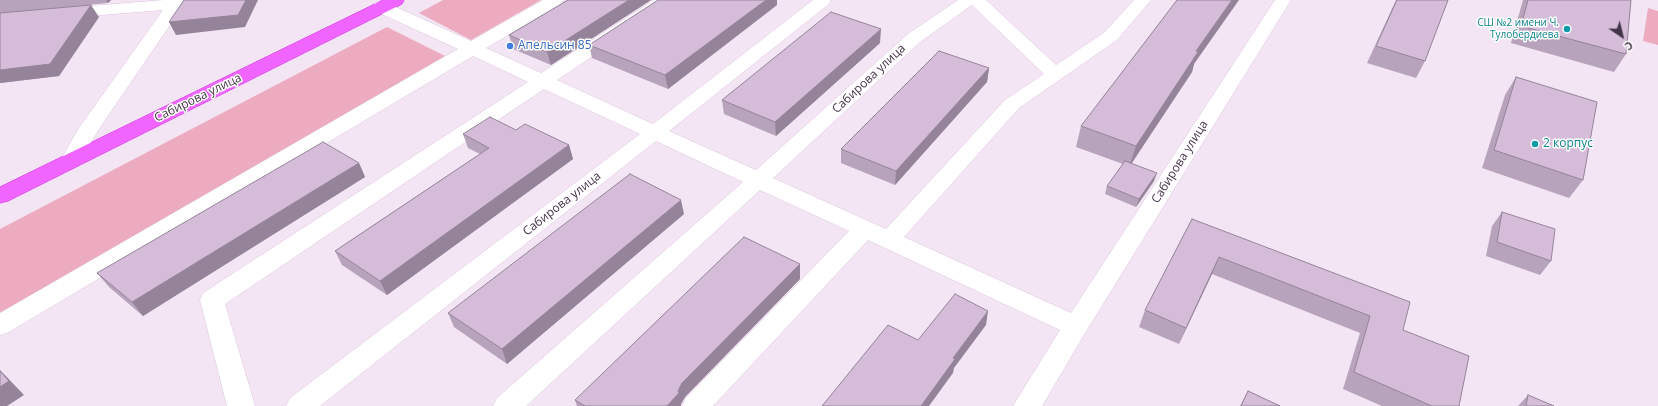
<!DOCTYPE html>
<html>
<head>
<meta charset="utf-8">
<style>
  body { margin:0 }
  #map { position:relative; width:1658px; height:406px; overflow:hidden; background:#f3e5f4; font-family:"Open Sans",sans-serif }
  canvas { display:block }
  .north { position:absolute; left:1602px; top:16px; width:40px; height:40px; -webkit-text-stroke:3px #fff; paint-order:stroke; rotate:145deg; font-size:11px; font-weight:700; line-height:16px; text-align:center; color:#443447 }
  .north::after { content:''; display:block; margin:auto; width:14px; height:18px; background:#443447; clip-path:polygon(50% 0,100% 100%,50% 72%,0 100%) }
</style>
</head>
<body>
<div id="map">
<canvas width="1658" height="406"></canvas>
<div class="north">С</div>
</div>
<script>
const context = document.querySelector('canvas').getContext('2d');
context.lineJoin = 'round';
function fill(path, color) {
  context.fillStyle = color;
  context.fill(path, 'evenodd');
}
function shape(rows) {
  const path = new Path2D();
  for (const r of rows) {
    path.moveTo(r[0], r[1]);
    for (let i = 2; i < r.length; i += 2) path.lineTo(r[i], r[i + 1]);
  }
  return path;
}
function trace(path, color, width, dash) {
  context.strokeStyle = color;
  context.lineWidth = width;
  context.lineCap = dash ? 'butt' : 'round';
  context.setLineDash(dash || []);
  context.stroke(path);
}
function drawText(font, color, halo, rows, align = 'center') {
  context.font = font + ' "Open Sans",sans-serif';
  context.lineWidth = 3;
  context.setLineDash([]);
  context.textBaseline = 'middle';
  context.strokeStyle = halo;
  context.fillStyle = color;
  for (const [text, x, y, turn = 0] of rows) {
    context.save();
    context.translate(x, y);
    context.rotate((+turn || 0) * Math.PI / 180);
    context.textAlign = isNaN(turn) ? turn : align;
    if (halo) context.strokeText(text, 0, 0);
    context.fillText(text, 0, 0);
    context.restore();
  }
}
fill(shape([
  [443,0,541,0,471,40,419,13],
  [1648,8,1658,11,1658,45,1643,41],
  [387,27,445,56,0,315,0,229]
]), '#ecabbf');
const minor = shape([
  [164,0,187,0,99,129,77,166,70,168,63,166,60,161,79,128,163,10,65,18,59,17,56,13,59,9,65,8,164,0],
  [543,0,563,0,561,4,486,48,541,73,654,0,673,0,671,4,557,80,653,124,813,0,831,0,829,4,669,131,756,170,908,34,958,0,986,0,1056,65,1105,32,1134,0,1151,0,1117,40,1019,108,904,237,1071,313,1275,0,1291,0,1085,333,1042,406,1013,406,1060,330,868,240,713,406,682,406,686,398,849,231,760,190,526,406,493,406,497,398,743,182,656,141,320,406,286,406,290,398,640,134,544,89,225,304,255,406,227,406,200,300,203,293,528,82,473,56,9,332,0,335,0,313,458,49,375,11,373,7,375,3,381,2,387,3,471,41,543,0],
  [972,5,1044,74,1005,100,886,229,773,178,920,42,972,5]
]);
const highway = shape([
  [383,0,404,0,402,4,8,201,0,203,0,187,383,0]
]);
trace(minor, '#dcc4de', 1);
trace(highway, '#d029ea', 1);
fill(minor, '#fff');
fill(highway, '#f065ff');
fill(shape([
  [0,0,111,0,108,3,26,11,99,17,59,76,0,83],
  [568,0,651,0,551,65,513,49,509,35],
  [1396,0,1448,0,1425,61,1416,78,1367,63],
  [1523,0,1631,0,1626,54,1614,72,1511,43],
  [777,5,668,89,592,58,589,45],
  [880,43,776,136,724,114,722,100],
  [1194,64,1192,72,1132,163,1154,181,1136,207,1105,194,1107,186,1123,164,1076,147,1081,126],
  [989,68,987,82,895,185,841,163,841,149],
  [1516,77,1583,180,1569,198,1482,168,1505,95],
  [516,130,569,145,573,159,387,295,342,265,335,251,480,154,468,148,463,134],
  [359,163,365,177,143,316,109,287,97,273],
  [1502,212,1551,261,1540,275,1486,256,1492,226],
  [684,214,507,364,454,327,448,313],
  [1192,219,1403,330,1459,406,1382,406,1343,389,1360,333,1212,274,1179,344,1139,327,1145,310],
  [800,279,685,397,681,404,681,406,577,406,575,400],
  [1248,391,1280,406,1240,406],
  [1528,395,1554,406,1518,406]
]), '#b7a3bb');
fill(shape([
  [106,0,111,0,108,3],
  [246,0,258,0,245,27,176,35,169,22],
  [629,0,651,0,551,65,547,52],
  [766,0,777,0,777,5,668,89,665,75],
  [1232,0,1239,0,1194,64,1192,72,1129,167,1136,146,1196,51],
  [91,5,99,17,59,76,0,83,0,70],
  [881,29,880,43,776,136,775,122],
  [989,68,987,82,895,185,896,171],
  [569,145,573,159,387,295,380,281],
  [359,163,365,177,143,316,132,302],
  [1157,173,1154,181,1136,207,1139,199],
  [681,200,684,214,507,364,502,349],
  [1219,257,1212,274,1179,344,1186,328],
  [800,264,800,279,685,397,681,404,681,406,667,406,678,391,682,383],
  [988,311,986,325,954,368,953,373,929,406,921,406,953,358],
  [0,370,24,395,7,406,0,406]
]), '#958499');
const building = shape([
  [184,0,246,0,238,15,169,22,184,0],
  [568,0,629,0,547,52,509,35,568,0],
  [658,0,766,0,665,75,589,45,658,0],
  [1177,0,1232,0,1196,51,1198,52,1136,146,1081,126,1177,0],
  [1397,0,1448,0,1425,61,1376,46,1397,0],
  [1528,0,1631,0,1626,54,1521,26,1528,0],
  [91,5,50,64,0,70,0,13,91,5],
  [831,12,881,29,775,122,722,100,831,12],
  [939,51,989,68,896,171,841,149,939,51],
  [1516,77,1597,102,1583,180,1494,150,1516,77],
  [490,117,516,130,525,124,569,145,380,281,335,251,489,148,463,134,490,117],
  [323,142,359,163,132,302,97,273,323,142],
  [1125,161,1157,173,1139,199,1107,186,1125,161],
  [630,174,681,200,502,349,448,313,630,174],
  [1502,212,1555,229,1551,261,1497,242,1502,212],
  [1192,219,1410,302,1403,330,1469,356,1459,406,1432,406,1354,372,1370,316,1219,257,1186,328,1145,310,1192,219],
  [744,237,800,264,682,383,678,391,679,393,667,406,585,406,575,400,744,237],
  [955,294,988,311,953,358,955,359,921,406,822,406,888,325,918,340,955,294],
  [0,371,9,381,0,387,0,371],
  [1248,391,1280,406,1241,406,1248,391],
  [1528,395,1554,406,1526,406,1528,395]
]);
fill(building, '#d5bdda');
trace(building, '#958499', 1);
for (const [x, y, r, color] of [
  [1567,29,4,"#0f9aa8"],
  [510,46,4,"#3f7fe0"],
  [1535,144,4,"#0f9aa8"]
]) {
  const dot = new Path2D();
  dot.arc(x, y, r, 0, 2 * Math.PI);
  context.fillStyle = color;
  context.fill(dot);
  trace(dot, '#fff', 1.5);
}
drawText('10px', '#0d838f', '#fff', [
  ["СШ №2 имени Ч.",1559,23],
  ["Тулобердиева",1559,35]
], 'right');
drawText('12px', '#366cbe', '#fff', [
  ["Апельсин 85",518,46]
], 'left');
drawText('12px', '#443447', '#fff', [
  ["Сабирова улица",869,79,-43],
  ["Сабирова улица",198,98,-26],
  ["Сабирова улица",1180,162,-58],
  ["Сабирова улица",562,204,-38]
]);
drawText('12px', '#0d838f', '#fff', [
  ["2 корпус",1543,144]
], 'left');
</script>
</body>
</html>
